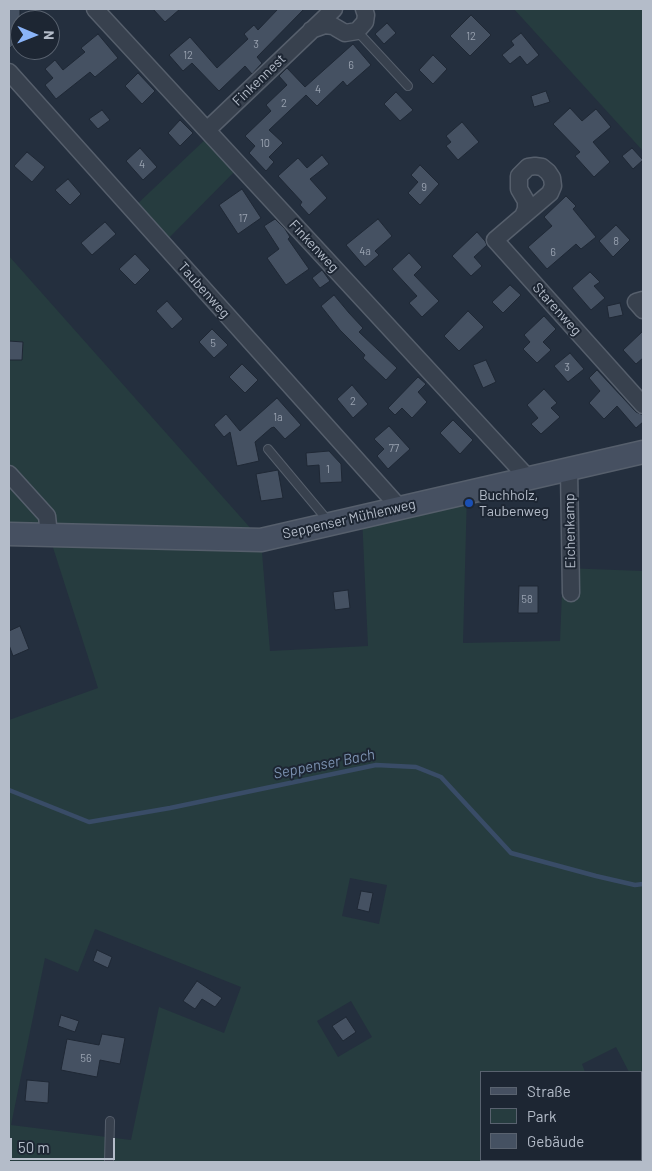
<!DOCTYPE html>
<html>
<head>
<meta charset="utf-8">
<style>
  body { margin:0 }
  #map { position:relative; width:652px; height:1171px; overflow:hidden; background:#242f3e; font-family:Barlow,sans-serif }
  canvas { display:block }
  .frame { position:absolute; inset:0; border:10px solid #b4bcc9; pointer-events:none }
  .legend { position:absolute; left:480px; top:1071px; width:162px; height:90px; box-sizing:border-box; background:#1d2633; border:1px solid #59626f; margin:0; padding:6px 9px; list-style:none; font-size:15px; color:#b4bcc9 }
  .legend li { display:flex; align-items:center; gap:10px; height:25px }
  .legend b { width:25px; border:1px solid #59626f }
  .north { position:absolute; left:10px; top:10px; width:50px; height:50px; box-sizing:border-box; background:#1d2633; border:1px solid #59626f; border-radius:50%; rotate:91deg; font-size:14px; font-weight:700; line-height:20px; text-align:center; color:#b4bcc9 }
  .north::after { content:''; display:block; margin:auto; width:18px; height:22px; background:#8ab4f8; clip-path:polygon(50% 0,100% 100%,50% 72%,0 100%) }
  .scale { position:absolute; left:10px; top:1138px; width:105px; height:22px; box-sizing:border-box; border:2px solid #b4bcc9; border-top:0; padding-left:6px; font-size:15px; line-height:18px; white-space:nowrap; color:#b4bcc9; -webkit-text-stroke:4px #1d2633; paint-order:stroke }
</style>
</head>
<body>
<div id="map">
<canvas width="652" height="1171"></canvas>
<div class="frame"></div>
<ul class="legend">
<li><b style="height:6px;background:#465061"></b>Straße</li>
<li><b style="height:14px;background:#263c3f"></b>Park</li>
<li><b style="height:14px;background:#455162"></b>Gebäude</li>
</ul>
<div class="north">N</div>
<div class="scale">50 m</div>
</div>
<script>
const context = document.querySelector('canvas').getContext('2d');
context.lineJoin = 'round';
function fill(path, color) {
  context.fillStyle = color;
  context.fill(path, 'evenodd');
}
function shape(rows) {
  const path = new Path2D();
  for (const r of rows) {
    path.moveTo(r[0], r[1]);
    for (let i = 2; i < r.length; i += 2) path.lineTo(r[i], r[i + 1]);
  }
  return path;
}
function trace(path, color, width, dash) {
  context.strokeStyle = color;
  context.lineWidth = width;
  context.lineCap = dash ? 'butt' : 'round';
  context.setLineDash(dash || []);
  context.stroke(path);
}
function drawText(font, color, halo, rows, align = 'center') {
  context.font = font + ' Barlow,sans-serif';
  context.lineWidth = 4;
  context.setLineDash([]);
  context.textBaseline = 'middle';
  context.strokeStyle = halo;
  context.fillStyle = color;
  for (const [text, x, y, turn = 0] of rows) {
    context.save();
    context.translate(x, y);
    context.rotate((+turn || 0) * Math.PI / 180);
    context.textAlign = isNaN(turn) ? turn : align;
    if (halo) context.strokeText(text, 0, 0);
    context.fillText(text, 0, 0);
    context.restore();
  }
}
fill(shape([
  [514,9,643,9,643,151],
  [211,134,240,166,163,244,132,209],
  [9,256,261,540,270,651,368,646,362,516,467,492,463,643,560,641,563,568,643,571,642,679,643,679,643,1162,9,1162,9,720,98,688,49,535,9,534],
  [350,878,387,885,379,924,342,916],
  [95,929,241,987,224,1033,159,1007,131,1140,11,1125,45,958,78,972],
  [351,1001,372,1037,338,1057,317,1021],
  [616,1047,629,1072,641,1072,641,1160,481,1160,481,1072,585,1072,582,1064]
]), '#263c3f');
trace(shape([
  [9,790,89,822,170,808,376,765,416,767,441,777,511,853,596,876,635,885,643,884]
]), '#394c67', 4.5);
const building = shape([
  [9,9,20,9,20,38,9,49,9,9],
  [153,9,180,9,165,22,153,9],
  [278,9,304,9,257,57,262,63,252,74,245,66,219,91,192,63,183,71,169,55,190,37,217,68,248,39,244,34,254,25,258,30,278,9],
  [471,15,491,35,470,56,450,36,471,15],
  [387,23,396,33,384,44,375,34,387,23],
  [521,33,539,55,527,65,520,56,510,64,502,55,514,45,511,41,521,33],
  [98,34,118,58,95,77,90,72,56,99,45,85,53,78,45,69,55,60,63,70,85,52,81,48,98,34],
  [353,44,371,65,347,86,343,81,317,106,306,95,269,130,283,143,269,157,274,162,266,171,249,153,255,146,245,136,271,111,266,105,287,85,279,76,287,68,305,87,353,44],
  [433,55,447,69,433,84,419,70,433,55],
  [138,73,155,91,142,104,125,86,138,73],
  [546,91,550,102,534,107,531,96,546,91],
  [396,92,413,110,400,121,384,104,396,92],
  [570,108,582,121,596,109,611,127,593,142,610,162,594,177,575,156,580,152,553,124,570,108],
  [102,110,110,120,98,129,89,119,102,110],
  [180,120,193,133,180,146,168,133,180,120],
  [462,122,479,142,458,160,446,146,451,142,446,136,462,122],
  [140,148,157,167,143,180,126,161,140,148],
  [632,148,643,160,633,169,622,156,632,148],
  [27,152,45,167,32,182,14,166,27,152],
  [322,155,329,164,310,179,327,198,309,215,300,205,302,202,278,176,298,158,307,168,322,155],
  [420,165,439,184,420,205,408,193,418,182,411,175,420,165],
  [68,179,81,194,70,205,55,190,68,179],
  [242,189,261,218,238,234,219,205,242,189],
  [566,196,576,206,573,209,596,237,581,249,576,244,547,269,528,247,552,226,544,217,566,196],
  [275,219,285,229,290,237,288,239,309,269,286,285,267,258,279,249,264,226,275,219],
  [378,219,392,236,375,251,379,255,365,267,346,245,378,219],
  [105,222,116,234,92,255,81,243,105,222],
  [616,225,630,240,613,257,599,241,616,225],
  [477,232,485,241,487,245,474,257,482,266,471,276,452,256,477,232],
  [409,253,422,267,414,275,439,301,422,317,409,303,417,296,392,269,409,253],
  [135,254,150,270,135,285,119,269,135,254],
  [322,270,330,281,320,288,312,278,322,270],
  [590,272,600,282,594,286,605,298,591,310,572,288,590,272],
  [510,285,521,295,503,313,492,302,510,285],
  [334,295,349,313,363,328,359,332,397,368,386,380,363,358,365,355,340,330,321,306,334,295],
  [167,301,183,319,172,329,156,311,167,301],
  [620,303,623,315,609,318,607,306,620,303],
  [468,311,484,327,459,351,444,336,468,311],
  [544,316,556,329,543,342,551,350,537,363,523,349,530,342,524,335,544,316],
  [212,329,228,345,214,358,199,342,212,329],
  [643,331,643,358,636,364,623,350,643,331],
  [9,341,23,342,22,360,9,360,9,341],
  [570,353,584,369,568,382,554,366,570,353],
  [486,360,496,382,483,388,473,365,486,360],
  [242,364,258,380,245,393,229,377,242,364],
  [597,370,636,412,643,415,643,422,636,428,617,406,604,419,589,403,600,391,589,378,597,370],
  [418,377,426,384,418,392,427,402,412,418,402,408,395,415,388,408,418,377],
  [352,385,368,404,353,418,337,399,352,385],
  [544,389,557,403,551,408,560,417,541,434,531,424,538,418,527,405,544,389],
  [277,398,301,425,285,439,274,427,271,428,255,442,259,461,237,466,230,432,224,437,214,425,226,414,240,431,277,398],
  [453,420,473,440,460,454,440,433,453,420],
  [389,426,410,449,388,469,377,456,384,449,374,439,389,426],
  [329,451,341,464,342,482,320,483,319,465,307,466,306,453,329,451],
  [278,470,283,498,261,501,256,474,278,470],
  [519,586,538,586,538,613,518,613,519,586],
  [348,590,350,608,335,610,333,592,348,590],
  [20,626,29,649,13,656,9,645,9,631,20,626],
  [361,891,373,893,369,912,357,909,361,891],
  [97,950,112,957,108,968,93,961,97,950],
  [197,981,222,998,215,1007,202,999,195,1009,183,1001,197,981],
  [61,1015,79,1021,75,1032,58,1026,61,1015],
  [346,1017,356,1032,343,1041,332,1026,346,1017],
  [102,1034,125,1038,120,1064,100,1060,97,1077,61,1070,67,1039,99,1045,102,1034],
  [27,1080,49,1082,48,1103,25,1101,27,1080]
]);
fill(building, '#455162');
trace(building, '#1f2835', 1);
const lane = shape([
  [357,31,408,86],
  [268,449,329,522],
  [109,1162,110,1121]
]);
const street = shape([
  [95,9,528,478],
  [311,30,325,25,333,26,345,33,357,31,365,22,366,15,364,9],
  [9,72,399,507],
  [207,130,334,9],
  [523,216,526,209,526,201,519,189,519,176,528,167,535,166,542,167,548,172,552,178,553,186,550,193,523,216,495,240,643,405],
  [643,300,636,302,643,310],
  [569,469,571,593],
  [9,474,47,516,49,535]
]);
const secondary = shape([
  [9,534,261,540,643,452]
]);
trace(lane, '#565f6c', 10);
trace(street, '#565f6c', 19);
trace(secondary, '#565f6c', 25);
trace(lane, '#38414e', 8);
trace(street, '#38414e', 16);
trace(secondary, '#465061', 22);
for (const [x, y, r, color] of [
  [469,503,5,"#1a4fb4"]
]) {
  const dot = new Path2D();
  dot.arc(x, y, r, 0, 2 * Math.PI);
  context.fillStyle = color;
  context.fill(dot);
  trace(dot, '#1d2633', 2);
}
drawText('11px', '#98a1af', null, [
  ["12",471,36],
  ["3",256,44],
  ["12",188,55],
  ["6",351,65],
  ["4",318,89],
  ["2",284,103],
  ["10",265,143],
  ["4",142,164],
  ["9",424,187],
  ["17",243,218],
  ["8",616,241],
  ["4a",365,251],
  ["6",553,252],
  ["5",213,343],
  ["3",567,367],
  ["2",353,401],
  ["1a",278,417],
  ["77",394,448],
  ["1",328,469],
  ["58",527,599],
  ["56",86,1058]
]);
drawText('14px', '#b4bcc9', '#1d2633', [
  ["Finkennest",259,80,-44],
  ["Finkenweg",314,246,47],
  ["Taubenweg",204,290,48],
  ["Starenweg",557,309,48],
  ["Seppenser Mühlenweg",349,519,-13],
  ["Eichenkamp",570,531,-91]
]);
drawText('14px', '#b4bcc9', '#1d2633', [
  ["Buchholz,",479,495],
  ["Taubenweg",479,511]
], 'left');
drawText('italic 15px', '#7c92b1', '#1d2633', [
  ["Seppenser Bach",324,764,-11]
]);
</script>
</body>
</html>
